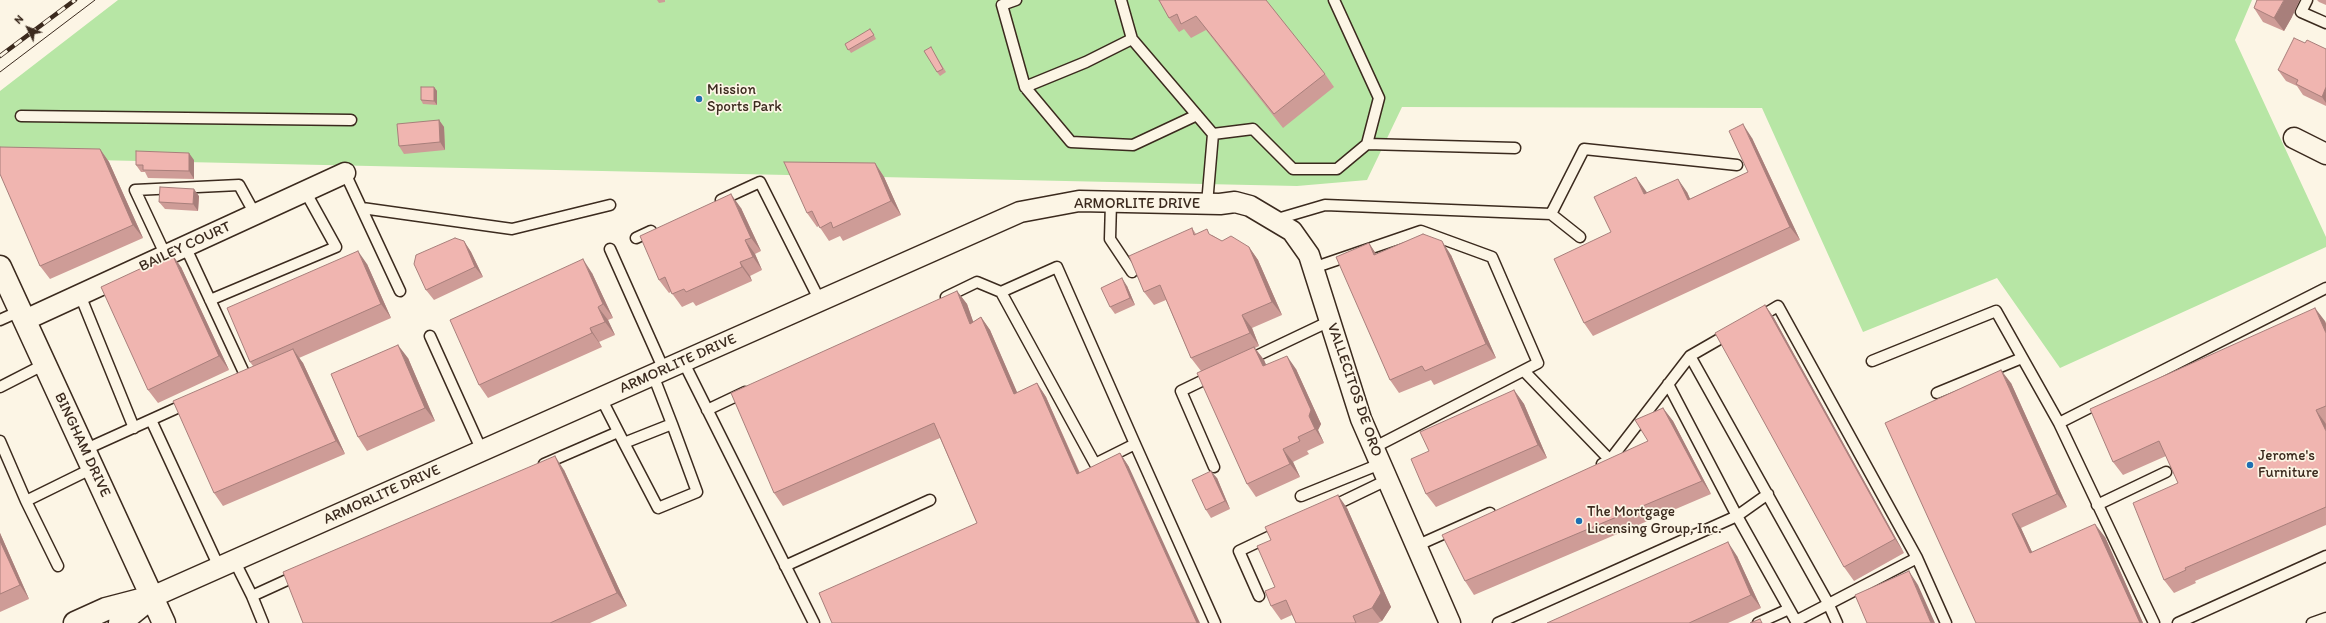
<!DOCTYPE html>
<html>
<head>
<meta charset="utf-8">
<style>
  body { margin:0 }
  #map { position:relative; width:2326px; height:623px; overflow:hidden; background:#fcf5e5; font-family:Itim,sans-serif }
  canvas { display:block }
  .north { position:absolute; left:8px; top:8px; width:40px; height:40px; -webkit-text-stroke:3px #fcf5e5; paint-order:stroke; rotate:313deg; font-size:11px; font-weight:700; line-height:16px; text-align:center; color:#3b2a1e }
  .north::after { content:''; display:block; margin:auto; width:14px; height:18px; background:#3b2a1e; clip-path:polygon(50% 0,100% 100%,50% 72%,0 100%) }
</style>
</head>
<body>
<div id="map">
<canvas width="2326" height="623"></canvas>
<div class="north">N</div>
</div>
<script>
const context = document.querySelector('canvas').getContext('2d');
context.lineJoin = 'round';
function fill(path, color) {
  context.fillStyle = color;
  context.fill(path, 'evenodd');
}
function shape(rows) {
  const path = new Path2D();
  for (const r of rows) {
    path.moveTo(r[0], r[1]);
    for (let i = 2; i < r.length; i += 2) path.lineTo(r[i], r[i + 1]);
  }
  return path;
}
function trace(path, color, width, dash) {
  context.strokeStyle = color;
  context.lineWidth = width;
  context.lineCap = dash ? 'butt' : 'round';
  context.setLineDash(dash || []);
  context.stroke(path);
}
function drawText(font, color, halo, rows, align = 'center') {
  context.font = font + ' Itim,sans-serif';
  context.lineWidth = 3.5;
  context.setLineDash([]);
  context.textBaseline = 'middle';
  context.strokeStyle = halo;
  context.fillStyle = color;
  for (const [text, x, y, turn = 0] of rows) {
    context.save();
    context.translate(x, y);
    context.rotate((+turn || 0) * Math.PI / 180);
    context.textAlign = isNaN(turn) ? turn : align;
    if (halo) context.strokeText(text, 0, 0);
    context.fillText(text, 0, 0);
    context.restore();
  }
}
fill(shape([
  [118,0,2252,0,2235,40,2326,237,2326,247,2060,368,1997,278,1863,332,1762,108,1402,107,1367,180,1297,186,0,158,0,91]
]), '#b7e6a5');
const lane = shape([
  [1016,0,1002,5,1025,87,1071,142,1133,145,1197,115],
  [1121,0,1132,39,1213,134,1207,204],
  [2307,0,2301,12,2326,23],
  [1025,87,1086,62,1132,39],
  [21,116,351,120],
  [1213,134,1253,129,1293,169,1337,169,1367,144,1379,98,1334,0],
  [1367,144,1515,148],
  [345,173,400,291],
  [721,200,760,182,820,301],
  [1111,202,1110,239,1132,272],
  [362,208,512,229,610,205],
  [1551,214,1580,237],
  [1274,220,1325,205,1551,214,1584,149,1737,165],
  [636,238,651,231],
  [185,246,246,377,239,380],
  [610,249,664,370],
  [166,256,135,190,239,185,255,214],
  [1313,268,1421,231,1492,257,1538,363,1373,448],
  [80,295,134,428],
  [946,297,977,282,1001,292],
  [210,300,336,247,305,191],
  [1758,318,1778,306,1917,558,1946,623],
  [0,320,20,311],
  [430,336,482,451],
  [1690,356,1828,603,1837,623],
  [1248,360,1330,321],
  [683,361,814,623],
  [1872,361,1996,311,2059,423,2326,288],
  [1524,371,1610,460],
  [653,375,672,424],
  [1212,376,1181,391,1214,467],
  [1668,384,1737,516,1768,494],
  [0,387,45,364],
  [1937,393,2022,358],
  [601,398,624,443,658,508,697,492,672,424,624,443],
  [707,410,745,392],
  [151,420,219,567],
  [2059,423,2154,623],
  [0,441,26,501],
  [1135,444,1095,464,1001,292,1057,267,1135,444,1215,623],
  [84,450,188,403],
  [544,464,618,432],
  [1602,464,1610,460,1690,356,1730,333],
  [1301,496,1380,464],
  [2097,505,2166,472],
  [1331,507,1387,480],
  [1416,546,1490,513],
  [234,560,252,596,263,623],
  [58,566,26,501,93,468],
  [785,566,930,500],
  [252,596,298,575],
  [1259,596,1239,551,1281,531],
  [1796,621,1917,558],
  [1498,623,1737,516,1797,623],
  [1758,623,1789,609],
  [2178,623,2326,556],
  [2312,623,2326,618]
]);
const street = shape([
  [2294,138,2326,154],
  [25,320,345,173],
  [152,597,1020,212,1079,201,1220,204,1235,202,1250,206,1292,231,1309,255,1361,419,1450,623]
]);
const secondary = shape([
  [0,267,164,623],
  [75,623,106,609,152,597],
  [120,623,147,601]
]);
trace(lane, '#3b2a1e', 13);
trace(street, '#3b2a1e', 23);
trace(secondary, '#3b2a1e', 25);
trace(lane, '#fcf5e5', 10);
trace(street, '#fcf5e5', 20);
trace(secondary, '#fcf5e5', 22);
trace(shape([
  [0,72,95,0]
]), '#3b2a1e', 1);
const rail = shape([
  [0,56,75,0]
]);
trace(rail, '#3b2a1e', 4.5);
trace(rail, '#fcf5e5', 3, [9]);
fill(shape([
  [657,0,665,0,665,2,659,3],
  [1159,0,1325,74,1334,87,1283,128,1206,30,1191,38,1184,29,1179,32,1169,18],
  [2317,0,2326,0,2326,5,2319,2],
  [2254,8,2292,17,2284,31,2263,22],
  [873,33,876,39,851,53,845,44],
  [2305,43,2326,49,2326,106,2303,95,2297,86,2286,81,2278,70],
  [933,51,946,72,940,76,937,72],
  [434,87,437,91,437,105,423,104,421,100],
  [439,120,444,127,445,150,404,154,399,146],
  [1752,138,1800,240,1593,336,1584,323,1611,232,1646,191,1647,193,1687,192,1690,199,1748,172],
  [100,149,109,162,143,238,50,279,40,266],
  [194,160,194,179,148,178,145,172,141,172,136,165],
  [875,163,884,177,901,215,843,241,840,236,829,241,819,226,817,227,807,213],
  [199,196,198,211,165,209,159,202],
  [741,208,761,251,755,254,762,270,750,276,752,281,696,306,693,302,682,307,671,292,669,293,659,280],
  [1192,228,1196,234,1212,235,1222,241,1249,247,1258,260,1282,315,1252,328,1259,346,1255,348,1264,360,1266,365,1296,369,1321,424,1318,430,1324,443,1307,451,1309,454,1293,462,1300,477,1256,497,1247,484,1201,371,1191,358,1166,300,1154,305,1144,292],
  [464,241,471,252,483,277,434,300,426,290],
  [1369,243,1376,254,1451,255,1496,358,1434,385,1431,380,1399,393,1390,380],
  [367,264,391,318,299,358,303,363,345,454,223,506,214,493,253,366,250,362],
  [181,267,229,370,158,403,148,390],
  [592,273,613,318,608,320,615,335,599,342,602,347,488,398,479,385],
  [1127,286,1135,305,1115,314,1110,307],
  [957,291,967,304,973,322,981,317,990,330,1017,393,1037,383,1046,397,1080,473,1120,453,1129,467,977,523,940,438,783,506,774,493],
  [1765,305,1774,318,1904,553,1854,581,1844,567],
  [2325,321,2326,324,2326,525,2195,581,2196,583,2174,593,2164,580,2178,483,2166,456,2123,475,2113,462],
  [408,358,435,421,367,451,358,437],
  [2011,383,2067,507,2021,528,2032,552,2105,537,2143,623,1976,623],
  [1514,390,1524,404,1547,458,1436,507,1426,494,1429,451],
  [1663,408,1673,421,1711,494,1474,595,1465,581,1648,441],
  [564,470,627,606,590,623,303,623],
  [1217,478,1230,509,1211,518,1206,510],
  [1347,508,1391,607,1382,621,1378,623,1296,623,1292,615,1281,620,1271,606,1275,587],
  [0,533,29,599,0,612],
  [1737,556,1761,608,1728,623,1547,623]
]), '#ce9c97');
fill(shape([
  [2284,0,2300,0,2292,17,2284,31,2274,18],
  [434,87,437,91,437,105,434,101],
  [2326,87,2326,103,2322,97],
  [439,120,444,127,445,150,440,142],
  [1743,124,1752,138,1800,240,1790,227],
  [100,149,109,162,143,238,133,225],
  [189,153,194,160,194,179,189,171],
  [875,163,884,177,901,215,891,201],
  [1636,177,1646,191,1653,208,1644,194],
  [1678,179,1687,192,1697,214,1688,200],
  [194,189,199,196,198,211,193,204],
  [731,194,741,208,761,251,751,238],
  [745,240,755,254,762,270,753,257],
  [464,241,471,252,483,277,475,267],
  [1442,241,1451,255,1496,358,1486,344],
  [1369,243,1378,257,1374,255],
  [1249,247,1258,260,1282,315,1272,302],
  [358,251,367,264,391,318,381,304],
  [172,254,181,267,229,370,219,356],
  [583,259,592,273,613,318,603,304],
  [740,262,750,276,752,281,742,267],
  [1122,278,1127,286,1135,305,1130,298],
  [957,291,967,304,979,338,970,324],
  [1765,305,1774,318,1904,553,1895,539],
  [598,307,608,320,615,335,605,322],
  [2315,308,2325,321,2326,324,2326,333],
  [1242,315,1252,328,1259,346,1250,333],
  [981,317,990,330,1024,408,1014,394],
  [590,328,599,342,602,347,592,333],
  [398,345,408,358,435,421,425,408],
  [1254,347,1264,360,1273,380,1263,366],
  [293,349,303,363,345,454,336,441],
  [1287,356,1296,369,1321,424,1318,430,1324,443,1315,429,1309,416],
  [2001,370,2011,383,2067,507,2057,494],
  [1037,383,1046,397,1086,488,1077,474],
  [1514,390,1524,404,1547,458,1538,445],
  [1663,408,1673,421,1711,494,1702,481],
  [2316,410,2326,424,2326,431],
  [1283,449,1293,462,1300,477,1290,464],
  [1120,453,1129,467,1200,623,1197,623],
  [555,456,564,470,627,606,617,593],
  [1211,471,1217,478,1230,509,1225,501],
  [1338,495,1347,508,1391,607,1382,621,1372,608],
  [2012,514,2021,528,2039,567,2030,553],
  [2095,524,2105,537,2143,623,2140,623],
  [0,533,29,599,20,585,0,541],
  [1728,542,1737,556,1761,608,1751,595],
  [1909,571,1918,585,1935,623,1931,623]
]), '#a87f7b');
const building = shape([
  [1159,0,1266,0,1325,74,1274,114,1196,16,1181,24,1177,14,1169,18,1159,0],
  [2257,0,2284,0,2274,18,2254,8,2257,0],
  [870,29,874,35,848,50,845,44,870,29],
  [2294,38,2305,43,2307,40,2326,49,2326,87,2322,97,2296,84,2298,80,2278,70,2294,38],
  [931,47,943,69,937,72,924,51,931,47],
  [421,87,434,87,434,101,421,100,421,87],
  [439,120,440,142,399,146,397,124,439,120],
  [1743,124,1790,227,1584,323,1554,259,1611,232,1594,197,1636,177,1644,194,1678,179,1688,200,1748,172,1729,131,1743,124],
  [0,147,100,149,133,225,40,266,0,174,0,147],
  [136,151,189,153,189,171,143,170,143,165,136,165,136,151],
  [784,162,875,163,891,201,833,228,831,222,820,228,812,211,807,213,784,162],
  [160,187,194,189,193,204,159,202,160,187],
  [731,194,751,238,745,240,753,257,740,262,742,267,686,292,684,289,672,294,665,277,659,280,640,236,731,194],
  [1192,228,1194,235,1207,229,1209,234,1222,241,1231,236,1249,247,1272,302,1242,315,1250,333,1191,358,1160,285,1144,292,1129,256,1192,228],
  [1423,234,1442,241,1486,344,1425,371,1422,366,1390,380,1336,257,1369,243,1374,255,1423,234],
  [455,238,464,241,475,267,426,290,414,264,416,255,455,238],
  [358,251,381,304,250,362,227,308,358,251],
  [172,254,219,356,148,390,101,287,172,254],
  [583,259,603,304,598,307,605,322,590,328,592,333,479,385,450,320,583,259],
  [1122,278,1130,298,1110,307,1101,288,1122,278],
  [957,291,970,324,981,317,1014,394,1037,383,1077,474,1120,453,1197,623,832,623,819,593,977,523,934,423,774,493,731,393,957,291],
  [1765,305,1895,539,1844,567,1715,333,1765,305],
  [2315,308,2326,333,2326,406,2316,410,2326,431,2326,507,2185,568,2186,570,2164,580,2133,503,2178,483,2159,441,2113,462,2090,409,2315,308],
  [398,345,425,408,358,437,331,374,398,345],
  [1254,347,1263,366,1287,356,1311,410,1309,416,1315,429,1298,437,1300,441,1283,449,1290,464,1247,484,1197,373,1254,347],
  [293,349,336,441,214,493,173,401,293,349],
  [2001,370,2057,494,2012,514,2030,553,2095,524,2140,623,1976,623,1885,423,2001,370],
  [1514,390,1538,445,1426,494,1411,459,1429,451,1420,432,1514,390],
  [1663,408,1702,481,1465,581,1442,535,1648,441,1635,420,1663,408],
  [555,456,617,593,550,623,303,623,283,572,555,456],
  [1211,471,1225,501,1206,510,1192,480,1211,471],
  [1338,495,1381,593,1372,608,1353,616,1356,623,1296,623,1286,600,1271,606,1265,591,1275,587,1257,546,1271,540,1265,527,1338,495],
  [0,541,20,585,0,594,0,541],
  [1728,542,1751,595,1689,623,1547,623,1728,542],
  [1909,571,1931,623,1867,623,1855,595,1909,571],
  [1760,619,1762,623,1750,623,1760,619]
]);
fill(building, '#f0b5b0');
trace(building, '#a87f7b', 1);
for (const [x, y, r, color] of [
  [699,99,4,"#1f6fb2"],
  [2250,465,4,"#1f6fb2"],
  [1579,521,4,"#1f6fb2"]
]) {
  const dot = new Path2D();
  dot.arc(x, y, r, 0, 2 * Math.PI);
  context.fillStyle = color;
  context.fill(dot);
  trace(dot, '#fcf5e5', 1.5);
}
drawText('15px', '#3b2a1e', '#fcf5e5', [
  ["Mission",707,90],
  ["Sports Park",707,107],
  ["Jerome's",2258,456],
  ["Furniture",2258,473],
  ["The Mortgage",1587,512],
  ["Licensing Group, Inc.",1587,529]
], 'left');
drawText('15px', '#3b2a1e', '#fcf5e5', [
  ["ARMORLITE DRIVE",1137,204],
  ["BAILEY COURT",185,247,-25],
  ["ARMORLITE DRIVE",678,364,-24],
  ["VALLECITOS DE ORO",1354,390,71],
  ["BINGHAM DRIVE",82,445,65],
  ["ARMORLITE DRIVE",382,495,-24]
]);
</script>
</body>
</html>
